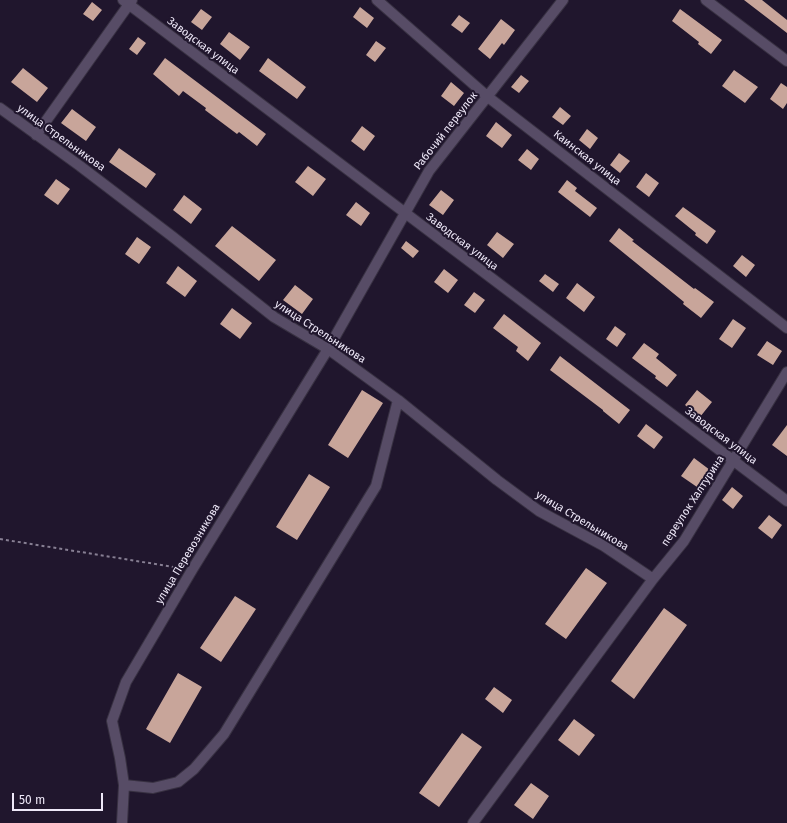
<!DOCTYPE html>
<html>
<head>
<meta charset="utf-8">
<style>
  body { margin:0 }
  #map { position:relative; width:787px; height:823px; overflow:hidden; background:#20162d; font-family:"Fira Sans",sans-serif }
  canvas { display:block }
  .scale { position:absolute; left:12px; top:793px; width:91px; height:18px; box-sizing:border-box; border:2px solid #eee8f8; border-top:0; padding-left:5px; font-size:12px; line-height:14px; white-space:nowrap; color:#eee8f8; -webkit-text-stroke:3px #20162d; paint-order:stroke }
</style>
</head>
<body>
<div id="map">
<canvas width="787" height="823"></canvas>
<div class="scale">50 m</div>
</div>
<script>
const context = document.querySelector('canvas').getContext('2d');
context.lineJoin = 'round';
function fill(path, color) {
  context.fillStyle = color;
  context.fill(path, 'evenodd');
}
function shape(rows) {
  const path = new Path2D();
  for (const r of rows) {
    path.moveTo(r[0], r[1]);
    for (let i = 2; i < r.length; i += 2) path.lineTo(r[i], r[i + 1]);
  }
  return path;
}
function trace(path, color, width, dash) {
  context.strokeStyle = color;
  context.lineWidth = width;
  context.lineCap = dash ? 'butt' : 'round';
  context.setLineDash(dash || []);
  context.stroke(path);
}
function drawText(font, color, halo, rows, align = 'center') {
  context.font = font + ' "Fira Sans",sans-serif';
  context.lineWidth = 4;
  context.setLineDash([]);
  context.textBaseline = 'middle';
  context.strokeStyle = halo;
  context.fillStyle = color;
  for (const [text, x, y, turn = 0] of rows) {
    context.save();
    context.translate(x, y);
    context.rotate((+turn || 0) * Math.PI / 180);
    context.textAlign = isNaN(turn) ? turn : align;
    if (halo) context.strokeText(text, 0, 0);
    context.fillText(text, 0, 0);
    context.restore();
  }
}
fill(shape([
  [744,0,762,0,787,20,787,33],
  [92,2,102,10,93,21,83,14],
  [360,7,374,18,367,28,353,17],
  [201,9,212,17,202,30,191,22],
  [680,9,722,40,711,54,698,44,699,42,672,21],
  [459,15,470,23,462,33,451,25],
  [501,19,515,30,504,45,502,43,490,59,478,49],
  [229,32,250,47,240,60,220,44],
  [138,37,146,43,137,55,129,49],
  [376,41,386,48,375,62,366,55],
  [165,58,266,134,257,146,239,132,237,134,205,110,206,108,183,91,179,96,153,74],
  [268,58,306,87,297,99,259,71],
  [23,68,48,88,37,102,11,82],
  [734,70,758,87,745,103,722,86],
  [521,75,529,81,519,93,511,87],
  [451,82,464,93,454,106,441,96],
  [781,83,787,87,787,103,783,109,770,99],
  [560,107,571,116,563,125,552,117],
  [72,109,96,127,86,141,61,123],
  [496,122,512,135,502,148,486,136],
  [362,126,375,136,364,151,351,141],
  [587,129,598,138,590,149,579,140],
  [119,148,156,174,146,188,109,162],
  [527,149,539,159,531,170,518,160],
  [619,153,630,161,620,173,610,165],
  [308,166,326,179,313,196,295,182],
  [646,173,659,183,649,197,636,187],
  [56,179,70,189,58,205,44,195],
  [567,180,577,188,575,191,597,208,590,217,558,192],
  [441,190,454,200,443,215,429,205],
  [184,195,202,209,191,224,173,210],
  [356,202,370,213,361,226,346,215],
  [683,207,716,231,707,244,695,235,696,233,675,216],
  [232,226,276,260,259,281,215,246],
  [619,228,634,240,632,241,667,268,694,289,695,288,714,302,701,318,683,304,684,302,609,241],
  [497,232,514,244,503,258,487,245],
  [137,237,151,247,139,264,125,254],
  [406,241,419,251,413,258,401,248],
  [742,255,755,265,746,277,733,266],
  [178,266,197,281,185,297,166,283],
  [444,269,458,280,448,293,434,282],
  [545,274,559,284,553,292,539,281],
  [577,283,595,297,584,312,566,298],
  [295,285,313,299,302,314,283,300],
  [474,292,485,300,475,313,464,305],
  [232,308,252,323,240,339,220,324],
  [504,314,541,343,528,361,516,351,518,347,493,328],
  [733,319,746,328,732,348,719,339],
  [615,326,626,334,617,347,606,339],
  [767,341,782,351,773,365,757,355],
  [644,343,659,354,656,358,677,375,667,387,655,378,656,376,632,358],
  [560,356,630,410,619,424,603,411,603,410,550,370],
  [362,390,383,403,348,458,328,445],
  [697,390,712,402,700,417,685,405],
  [646,424,663,437,654,449,637,436],
  [787,425,787,456,772,445],
  [694,458,710,470,697,487,681,476],
  [309,474,330,487,297,540,276,527],
  [732,487,743,496,733,509,722,500],
  [769,515,782,525,772,539,758,528],
  [586,568,607,583,566,639,545,624],
  [235,596,256,609,221,662,200,648],
  [664,608,687,625,634,699,611,681],
  [178,673,202,687,170,743,146,729],
  [494,687,512,700,503,713,485,699],
  [574,719,595,735,579,756,558,740],
  [462,733,482,747,439,807,419,793],
  [531,783,549,796,533,819,514,805]
]), '#c8a59a');
const street = shape([
  [123,0,787,501],
  [377,0,488,97,787,328],
  [706,0,787,61],
  [0,108,80,166,173,237,274,317,328,349,398,400,497,480,539,511,604,546,653,579],
  [36,135,132,0],
  [124,785,153,788,178,782,194,769,224,734,376,486,398,400],
  [122,823,124,785,120,758,112,721,126,682,192,570,328,349,429,171,563,0],
  [473,823,653,579,684,541,787,372]
]);
trace(street, '#383142', 12);
trace(shape([
  [0,539,180,568]
]), '#877f93', 2, [3, 3]);
trace(street, '#574c66', 10);
drawText('11px', '#eee8f8', '#20162d', [
  ["Заводская улица",203,46,37],
  ["Рабочий переулок",446,131,-52],
  ["улица Стрельникова",61,138,36],
  ["Каинская улица",587,158,38],
  ["Заводская улица",462,242,37],
  ["улица Стрельникова",320,332,33],
  ["Заводская улица",721,436,37],
  ["переулок Халтурина",693,501,-57],
  ["улица Стрельникова",582,521,31],
  ["улица Перевозникова",188,554,-59]
]);
</script>
</body>
</html>
